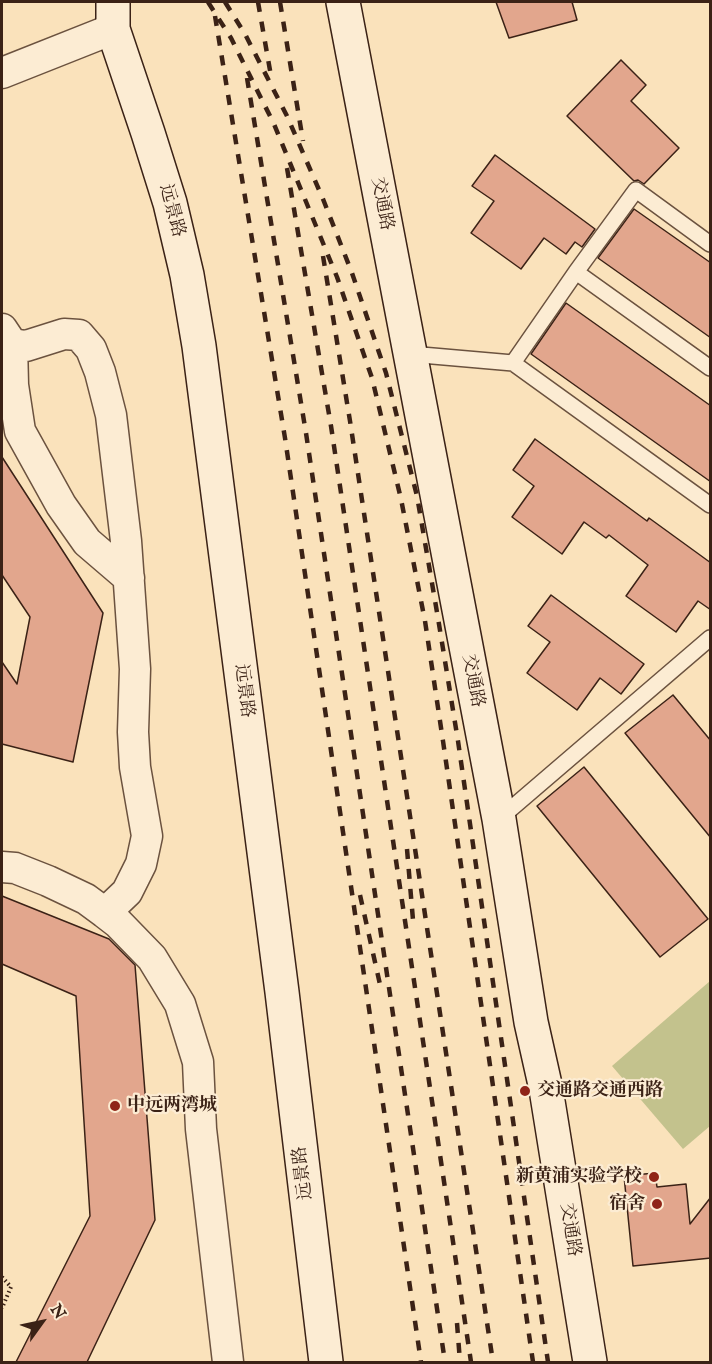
<!DOCTYPE html>
<html>
<head>
<meta charset="utf-8">
<style>
  body { margin:0 }
  #map { position:relative; width:712px; height:1364px; overflow:hidden; background:#fae2bb; font-family:"IM FELL English",serif }
  canvas { display:block }
  .frame { position:absolute; inset:0; border:3px solid #3b2216; pointer-events:none }
  .north { position:absolute; left:12px; top:1292px; width:60px; height:60px; -webkit-text-stroke:4px #fcecd3; paint-order:stroke; rotate:57deg; font-size:16px; font-weight:700; line-height:24px; text-align:center; color:#3b2216 }
  .north::after { content:''; display:block; margin:auto; width:21px; height:27px; background:#3b2216; clip-path:polygon(50% 0,100% 100%,50% 72%,0 100%) }
</style>
</head>
<body>
<div id="map">
<canvas width="712" height="1364"></canvas>
<div class="frame"></div>
<div class="north">N</div>
</div>
<script>
const context = document.querySelector('canvas').getContext('2d');
context.lineJoin = 'round';
function fill(path, color) {
  context.fillStyle = color;
  context.fill(path, 'evenodd');
}
function shape(rows) {
  const path = new Path2D();
  for (const r of rows) {
    path.moveTo(r[0], r[1]);
    for (let i = 2; i < r.length; i += 2) path.lineTo(r[i], r[i + 1]);
  }
  return path;
}
function trace(path, color, width, dash) {
  context.strokeStyle = color;
  context.lineWidth = width;
  context.lineCap = dash ? 'butt' : 'round';
  context.setLineDash(dash || []);
  context.stroke(path);
}
function drawText(font, color, halo, rows, align = 'center') {
  context.font = font + ' "IM FELL English","Noto Serif SC",serif';
  context.lineWidth = 4.5;
  context.setLineDash([]);
  context.textBaseline = 'middle';
  context.strokeStyle = halo;
  context.fillStyle = color;
  for (const [text, x, y, turn = 0] of rows) {
    context.save();
    context.translate(x, y);
    context.rotate((+turn || 0) * Math.PI / 180);
    context.textAlign = isNaN(turn) ? turn : align;
    if (halo) context.strokeText(text, 0, 0);
    context.fillText(text, 0, 0);
    context.restore();
  }
}
fill(shape([
  [710,981,710,1126,683,1149,612,1066]
]), '#c3c28d');
const building = shape([
  [496,2,572,2,577,20,509,38,496,2],
  [621,60,646,85,631,101,679,148,644,184,638,180,634,181,567,116,621,60],
  [495,155,595,229,582,247,575,242,566,254,544,238,521,269,471,233,494,201,472,186,495,155],
  [634,209,711,263,711,338,598,258,634,209],
  [566,303,711,406,711,482,531,354,566,303],
  [535,439,647,521,649,518,711,563,711,610,698,601,676,632,626,596,648,565,609,535,606,538,584,522,562,554,512,517,534,486,513,470,535,439],
  [2,457,103,613,73,762,2,744,2,662,17,684,30,617,2,575,2,457],
  [551,595,644,664,621,694,600,678,577,710,527,673,550,642,528,626,551,595],
  [673,695,711,741,711,838,625,733,673,695],
  [584,767,708,919,660,957,537,806,584,767],
  [2,896,109,939,135,965,155,1220,87,1362,16,1362,90,1216,76,996,2,964,2,896],
  [655,1173,657,1187,686,1184,690,1224,711,1197,711,1258,633,1266,624,1176,655,1173]
]);
fill(building, '#e2a68d');
trace(building, '#3b2216', 1.5);
const lane = shape([
  [576,272,710,368],
  [410,354,513,363,576,272,636,190,710,244],
  [513,363,710,505],
  [499,819,710,638]
]);
const street = shape([
  [2,73,113,29],
  [2,329,12,344,26,346,64,334,79,335,91,349,100,372,111,415,126,541,135,669,133,732,135,767,147,836,141,864,127,892,105,913,118,923,152,958,180,1004,198,1062,201,1129,228,1362],
  [12,344,13,385,20,431,61,505,87,542,129,578],
  [2,867,15,868,48,881,86,899,105,913]
]);
const secondary = shape([
  [113,2,113,29,148,133,170,203,187,275,199,346,282,992,326,1362],
  [343,2,499,819,531,1022,546,1089,590,1362]
]);
trace(lane, '#6b523f', 18);
trace(street, '#6b523f', 33);
trace(secondary, '#3b2216', 36);
trace(shape([
  [2,1277,11,1287,2,1308]
]), '#3b2216', 4, [1.5, 3]);
trace(lane, '#fcecd3', 15);
trace(street, '#fcecd3', 30);
trace(secondary, '#fcecd3', 33);
trace(shape([
  [208,2,231,38,274,124,337,277,372,378,401,499,425,621,443,741,533,1362],
  [225,2,245,34,287,116,323,199,352,273,386,373,417,496,438,618,458,741,548,1362],
  [258,2,271,76],
  [280,2,303,141],
  [215,16,285,438,421,1362],
  [247,78,306,433,445,1362],
  [287,168,331,426,471,1362],
  [323,256,350,421,493,1362],
  [407,849,413,920],
  [360,895,381,989],
  [457,1323,460,1362]
]), '#3b2216', 4.5, [10, 10]);
for (const [x, y, r, color] of [
  [525,1091,6,"#8f2418"],
  [115,1106,6,"#8f2418"],
  [654,1177,6,"#8f2418"],
  [657,1204,6,"#8f2418"]
]) {
  const dot = new Path2D();
  dot.arc(x, y, r, 0, 2 * Math.PI);
  context.fillStyle = color;
  context.fill(dot);
  trace(dot, '#fcecd3', 2);
}
drawText('18px', '#3b2216', '#fcecd3', [
  ["交通路",381,204,79],
  ["远景路",171,211,75],
  ["交通路",472,681,79],
  ["远景路",243,691,83],
  ["远景路",304,1173,-97],
  ["交通路",569,1230,81]
]);
drawText('bold 18px', '#3b2216', '#fcecd3', [
  ["交通路交通西路",537,1091],
  ["中远两湾城",127,1106],
  ["新黄浦实验学校",642,1177,"right"],
  ["宿舍",645,1204,"right"]
], 'left');
</script>
</body>
</html>
